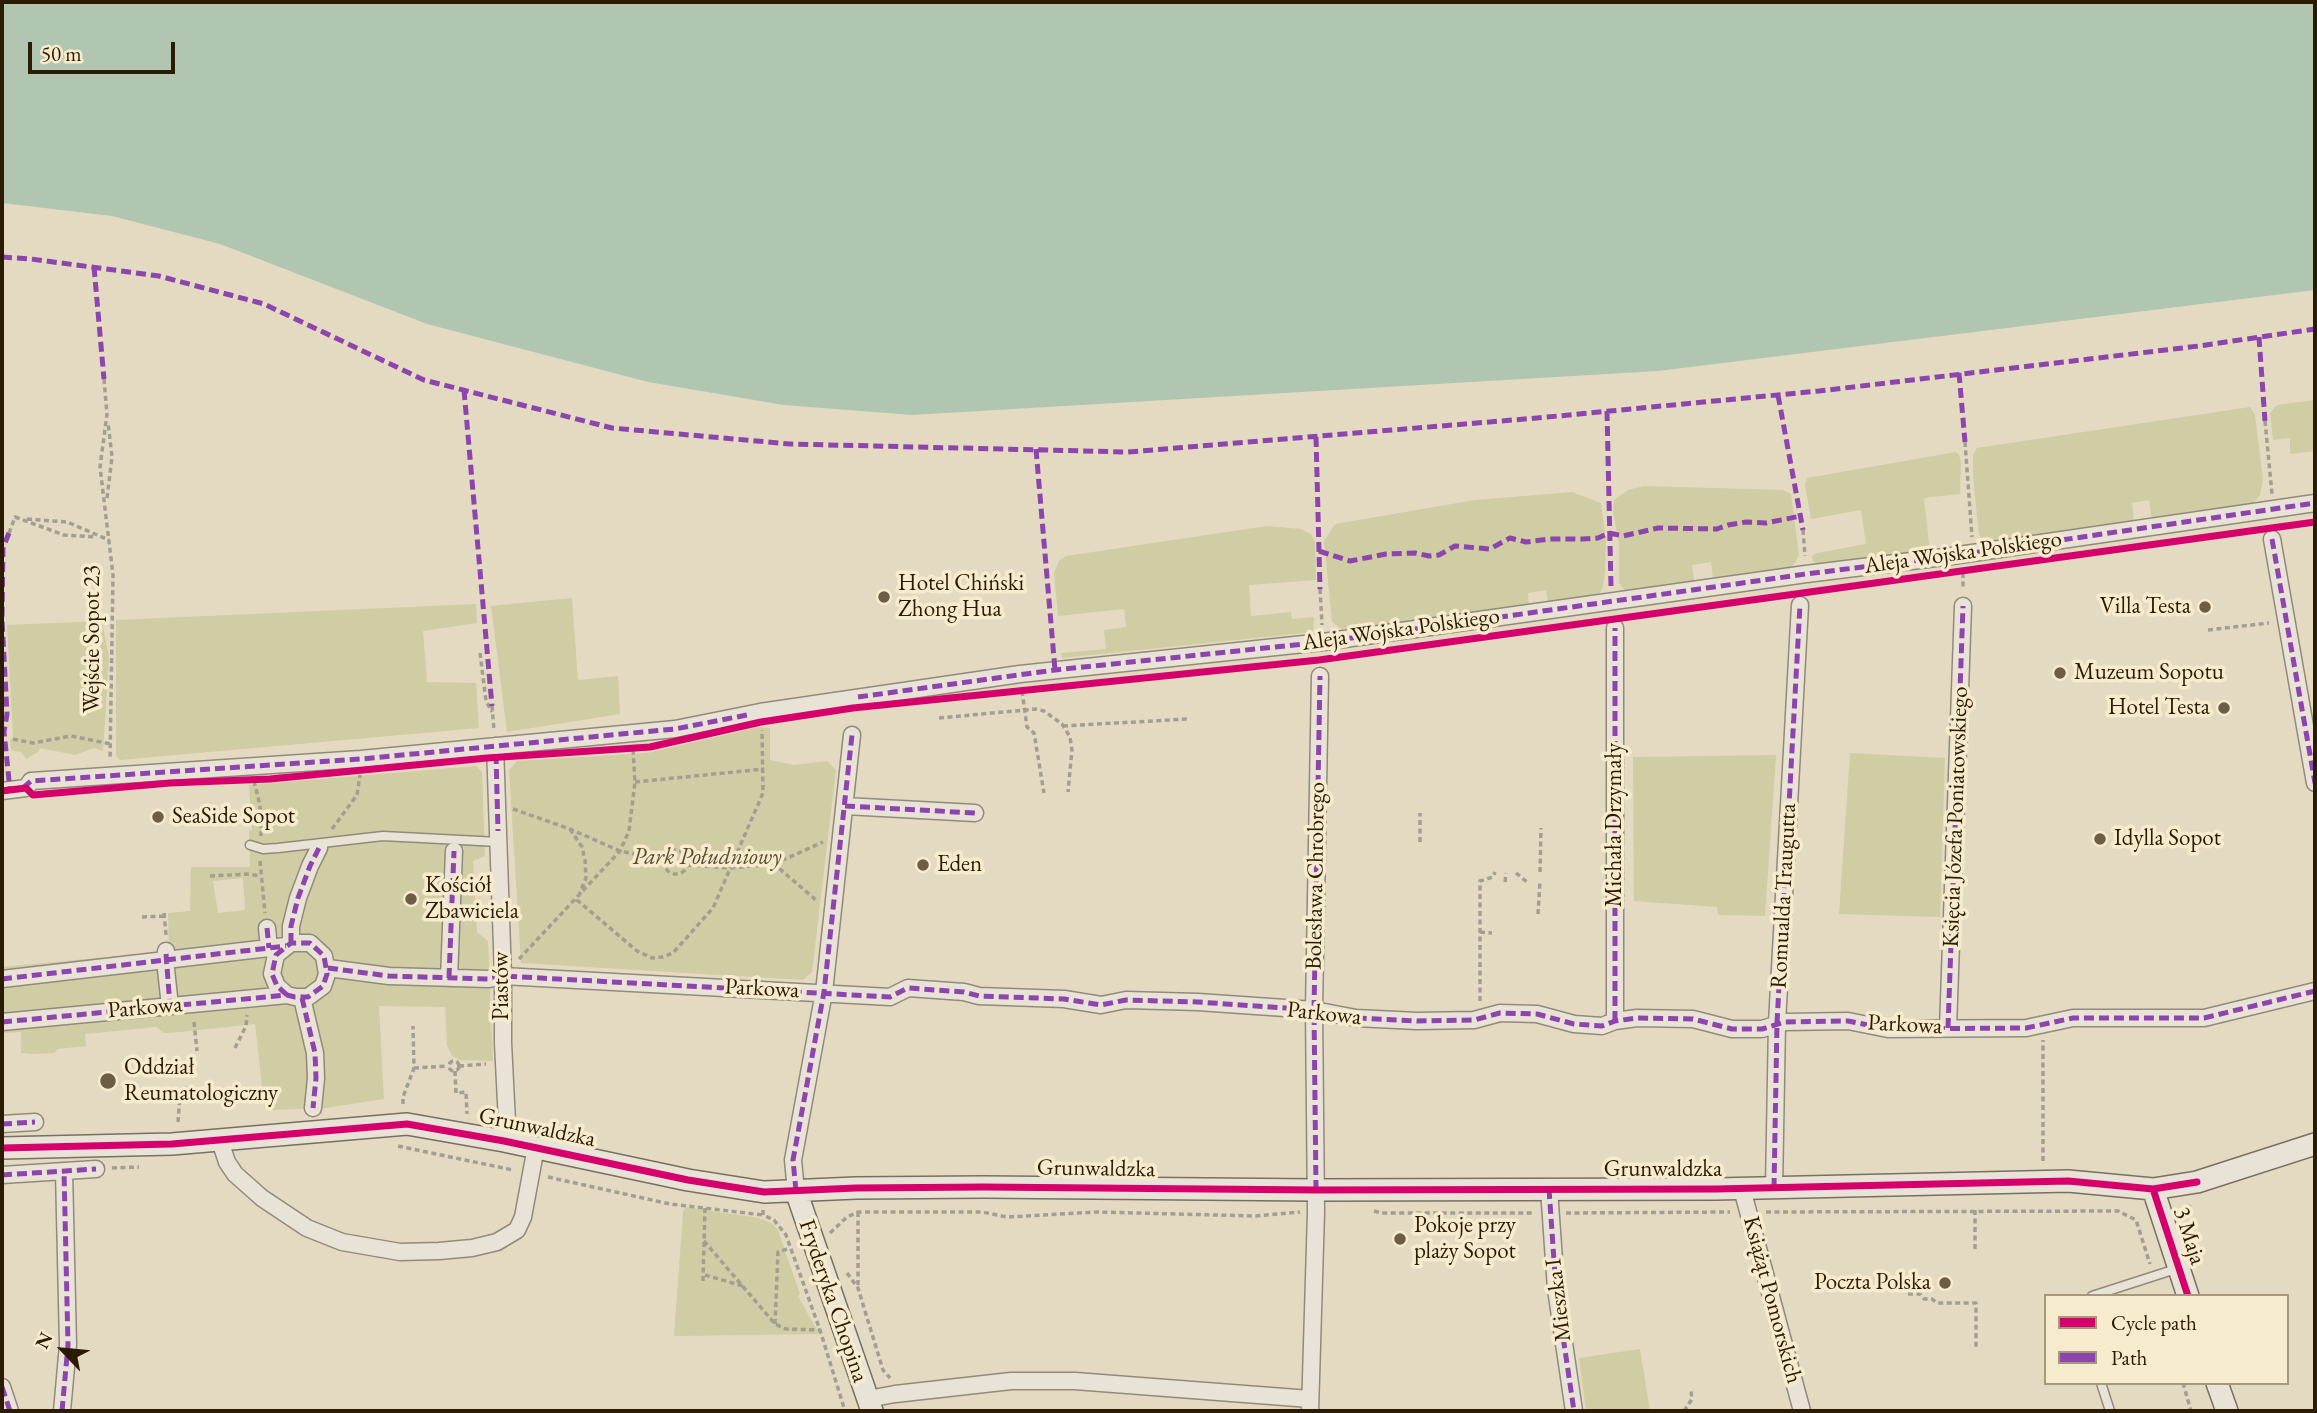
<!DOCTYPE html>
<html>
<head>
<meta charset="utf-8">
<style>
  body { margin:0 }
  #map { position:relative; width:2317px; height:1413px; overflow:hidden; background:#e4dac2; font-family:"EB Garamond",serif }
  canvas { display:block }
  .frame { position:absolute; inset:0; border:4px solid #2b1b03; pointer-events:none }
  .legend { position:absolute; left:2044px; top:1294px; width:245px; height:91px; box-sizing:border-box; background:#f7ebce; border:2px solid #a5987d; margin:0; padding:9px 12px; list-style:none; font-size:21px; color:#2b1b03 }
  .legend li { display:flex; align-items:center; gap:14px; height:35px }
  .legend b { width:35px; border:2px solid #a5987d }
  .north { position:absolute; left:28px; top:1315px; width:70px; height:70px; -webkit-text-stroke:5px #f7ebce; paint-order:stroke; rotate:296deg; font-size:19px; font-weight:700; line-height:28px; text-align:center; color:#2b1b03 }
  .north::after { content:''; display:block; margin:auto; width:24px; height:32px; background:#2b1b03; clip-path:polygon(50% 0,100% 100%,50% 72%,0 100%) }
  .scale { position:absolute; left:28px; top:42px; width:147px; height:32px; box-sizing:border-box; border:4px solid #2b1b03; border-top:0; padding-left:9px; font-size:21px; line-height:24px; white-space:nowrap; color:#2b1b03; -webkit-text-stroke:5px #f7ebce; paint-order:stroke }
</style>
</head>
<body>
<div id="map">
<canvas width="2317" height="1413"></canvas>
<div class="frame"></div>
<ul class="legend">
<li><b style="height:9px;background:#d6006c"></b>Cycle path</li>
<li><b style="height:9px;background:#8e44ad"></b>Path</li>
</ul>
<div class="north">N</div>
<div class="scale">50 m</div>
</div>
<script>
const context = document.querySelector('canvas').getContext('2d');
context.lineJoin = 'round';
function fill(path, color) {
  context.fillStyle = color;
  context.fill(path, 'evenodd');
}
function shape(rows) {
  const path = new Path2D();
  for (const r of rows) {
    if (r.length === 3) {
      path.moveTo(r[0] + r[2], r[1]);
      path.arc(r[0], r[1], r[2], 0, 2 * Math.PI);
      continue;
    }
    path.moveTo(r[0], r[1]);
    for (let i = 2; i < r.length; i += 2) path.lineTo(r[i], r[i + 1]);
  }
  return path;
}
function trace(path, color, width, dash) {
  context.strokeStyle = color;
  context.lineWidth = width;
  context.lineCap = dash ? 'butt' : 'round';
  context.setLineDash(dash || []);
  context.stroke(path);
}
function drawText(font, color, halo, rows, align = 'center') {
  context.font = font + ' "EB Garamond",serif';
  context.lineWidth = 7;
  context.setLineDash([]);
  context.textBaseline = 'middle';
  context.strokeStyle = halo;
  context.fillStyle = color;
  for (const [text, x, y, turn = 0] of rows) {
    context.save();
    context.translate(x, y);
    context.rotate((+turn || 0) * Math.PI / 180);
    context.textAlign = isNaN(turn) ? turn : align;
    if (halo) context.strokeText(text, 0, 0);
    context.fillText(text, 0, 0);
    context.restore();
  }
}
fill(shape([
  [2315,400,2315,451,2290,454,2290,438,2273,440,2270,413,2277,405],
  [2250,407,2255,415,2263,479,2260,495,2254,502,2245,506,2152,519,2149,500,2132,503,2134,521,1991,541,1984,541,1979,535,1973,478,1973,455,1977,448],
  [1956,452,1959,455,1961,462,1960,494,1924,498,1929,544,1931,550,1819,565,1813,561,1812,556,1817,553,1866,544,1861,510,1811,519,1805,485,1807,478],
  [1644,486,1783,490,1791,494,1799,555,1795,563,1789,569,1713,578,1711,562,1692,565,1694,581,1627,592,1623,589,1619,583,1619,545,1613,511,1614,500,1628,490],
  [1572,492,1601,503,1606,541,1605,572,1602,590,1598,595,1548,603,1546,590,1528,593,1529,605,1347,629,1340,628,1332,622,1324,541,1335,524,1475,500],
  [1267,526,1301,529,1311,534,1315,542,1316,580,1249,585,1251,616,1291,612,1292,619,1314,617,1313,636,1304,633,1062,658,1061,653,1106,649,1104,630,1126,627,1124,609,1058,616,1054,573,1059,561,1066,556],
  [572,598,578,680,618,676,620,714,507,732,491,606],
  [476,604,477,623,423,631,427,682,476,683,479,728,120,760,116,756,116,620],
  [102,621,109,658,103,751,94,748,75,755,40,748,38,752,26,759,21,752,11,750,10,739,13,738,7,625],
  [759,727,770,728,770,760,794,765,827,761,836,770,812,972,803,980,521,963,509,770,517,761,647,753],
  [1850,753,1945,758,1940,917,1839,914],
  [1776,755,1765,916,1718,915,1717,907,1634,901,1633,757],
  [476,766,482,772,485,856,473,861,477,932,488,941,493,1061,460,1060,452,1056,447,1045,445,1007,379,1006,384,1099,325,1108,272,1110,264,1104,255,1024,180,1032,164,1033,156,1027,85,1034,86,1046,58,1049,54,1053,32,1054,21,1053,21,1032,2,1033,2,967,169,951,168,913,190,911,191,867,250,867,249,830,252,830,249,785],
  [243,878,245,910,218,913,213,881],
  [685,1207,759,1218,773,1224,778,1230,800,1294,798,1296,819,1334,674,1336,683,1212],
  [1640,1349,1650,1411,1586,1411,1579,1358]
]), '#d0cca3');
fill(shape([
  [2,2,2315,2,2315,290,1658,371,912,415,784,405,648,382,427,324,220,244,112,216,2,203]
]), '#b1c6b1');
const lane = shape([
  [250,845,263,849,278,848,383,836,499,842],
  [2092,1296,2179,1268],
  [2101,1383,2110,1411]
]);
const street = shape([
  [2272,539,2315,783],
  [495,746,503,976,503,1043,507,1122,504,1141],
  [2,791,26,788,31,781,361,759,675,729,760,712,1020,674,1323,642,1806,574,1952,556,2315,503],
  [845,806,975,813],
  [267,928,269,948],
  [291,943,291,926,298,898,310,866,319,848],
  [166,951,165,960,170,1006],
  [328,968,389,976,489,979,503,976,890,997,908,988,964,992,979,996,1064,999,1101,1005,1126,1000,1198,1002,1314,1010,1356,1018,1417,1021,1474,1020,1500,1013,1537,1014,1574,1024,1602,1026,1615,1021,1637,1018,1693,1019,1732,1029,1762,1029,1785,1022,1848,1021,1888,1029,2026,1028,2073,1018,2204,1018,2315,991],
  [449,978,454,851],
  [2,979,286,946],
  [302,998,315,1053,316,1078,313,1108],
  [1615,1021,1615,628],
  [2,1022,287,995,295,997,308,997,323,986,327,974,324,956,310,943,291,943,276,955,272,974,277,986,287,995],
  [1948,1028,1963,606],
  [2,1124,35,1122],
  [220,1141,227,1162,235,1174,262,1198,307,1228,342,1242,400,1252,439,1251,472,1248,497,1242,517,1230,523,1217,536,1147],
  [2,1175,96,1169],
  [1774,1188,1777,1023,1800,605],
  [1549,1189,1556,1289,1574,1411],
  [1742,1189,1802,1411],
  [796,1191,793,1160,824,992,852,735],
  [2,1387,10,1411],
  [868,1399,895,1394,1011,1381,1075,1381,1310,1399],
  [62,1411,68,1345,64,1171],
  [1310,1411,1316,1212,1314,1010,1320,676]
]);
const secondary = shape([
  [2,1148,172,1144,407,1124,504,1141,688,1180,764,1192,856,1188,984,1187,1316,1190,1716,1189,2068,1181,2153,1189,2197,1182,2315,1144],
  [2153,1189,2188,1296],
  [796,1191,872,1411],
  [2217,1383,2227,1411]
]);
trace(lane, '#928a79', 11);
trace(street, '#928a79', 19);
trace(secondary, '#776f60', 24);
trace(shape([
  [104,379,107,414,100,467,113,575,110,760],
  [2265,421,2272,494],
  [1965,442,1972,537],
  [107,498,112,457,108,422],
  [27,519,67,522,109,540],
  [1803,530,1805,556],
  [9,533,15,517,64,535,96,537],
  [1963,573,1963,590],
  [1320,589,1322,625],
  [2208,630,2269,623],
  [480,653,486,701,492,712],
  [1022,691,1027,727,1034,733,1044,793],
  [492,706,494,730],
  [939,718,1036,709,1044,711,1062,724,1070,737,1072,750,1068,792],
  [1063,726,1187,719],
  [13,739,33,743,71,736,111,744],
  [254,781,260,805,261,836],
  [635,782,764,769],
  [513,809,570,829,620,851,663,860],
  [332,829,357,795,360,775],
  [570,829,582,847,585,860,586,878,577,900,637,951,652,958,662,957,673,953,713,908,763,793,762,730],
  [1420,842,1420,813],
  [676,862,12],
  [260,861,265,913],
  [774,864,823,842],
  [688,865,730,868,774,864,816,900],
  [1540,872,1541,828],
  [1516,873,1527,882],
  [210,876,249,874,260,876],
  [1505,882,1506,873],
  [164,913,166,935],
  [1538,914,1540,882],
  [142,917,164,916],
  [1480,932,1492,933],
  [519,959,620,851,629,831,635,782,633,750],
  [1480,1001,1480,881,1493,877,1495,872],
  [194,1022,197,1051],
  [235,1048,246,1026,247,1015],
  [454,1066,5],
  [459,1066,486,1064],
  [414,1068,448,1066],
  [455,1071,456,1093,466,1092,467,1114],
  [403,1104,403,1097,414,1068,413,1026],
  [178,1122,180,1095,187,1087],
  [398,1146,513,1170],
  [2043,1161,2043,1040],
  [112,1168,139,1167],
  [548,1177,670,1204,763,1215],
  [763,1210,763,1215,774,1220,786,1235,820,1330,845,1411],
  [1975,1210,1975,1251],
  [1374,1211,1382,1213,1534,1213],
  [858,1212,858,1288],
  [1766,1212,2118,1211,2136,1220,2150,1264],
  [1566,1213,1730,1212],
  [2184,1217,2191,1203],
  [830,1233,847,1217,858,1212,982,1212,1007,1217,1097,1212,1256,1216,1300,1212],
  [704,1241,775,1324,786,1329,820,1330],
  [847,1273,858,1288,883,1370,890,1378],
  [705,1275,743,1286],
  [703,1281,705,1207],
  [1908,1294,1920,1294,1924,1299,1932,1299,1937,1303,1976,1303,1976,1350],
  [775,1324,778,1252,790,1248],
  [2183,1383,2191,1411],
  [1684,1411,1692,1399,1691,1391,1694,1390]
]), '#a39e92', 3.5, [5, 3.5]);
trace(lane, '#e9e3d7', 8);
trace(street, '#e9e3d7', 16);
trace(secondary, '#e9e3d7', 21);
trace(shape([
  [2,257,31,259,159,276,264,304,424,380,612,428,790,444,1128,452,1537,418,1819,391,2199,346,2315,329],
  [94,267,104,379],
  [2259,337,2265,421],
  [1959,373,1965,442],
  [464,390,492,706],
  [1778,395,1803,530],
  [1607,411,1611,587],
  [1316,437,1320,589],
  [1036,449,1055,670],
  [9,533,3,548,2,619,7,714,4,732,10,790],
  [2272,539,2315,783],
  [1319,551,1350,561,1386,554,1415,553,1429,556,1439,555,1455,546,1490,549,1510,538,1526,542,1550,539,1583,539,1598,538,1609,533,1623,536,1658,528,1717,529,1728,525,1746,522,1766,523,1801,516],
  [858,697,1055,670,1323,642,1806,574,1952,556,2315,503],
  [496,754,498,831],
  [23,788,31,781,361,759,632,733,675,729,747,715],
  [845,806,975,813],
  [267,928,269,948],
  [291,943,291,926,298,898,310,866,319,848],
  [166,954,170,1006],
  [328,968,389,976,489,979,503,976,890,997,908,988,964,992,979,996,1064,999,1101,1005,1126,1000,1198,1002,1314,1010,1356,1018,1417,1021,1474,1020,1500,1013,1537,1014,1574,1024,1602,1026,1615,1021,1637,1018,1693,1019,1732,1029,1762,1029,1785,1022,1848,1021,1888,1029,2026,1028,2073,1018,2204,1018,2315,991],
  [449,978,454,851],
  [2,979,286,946],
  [302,998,315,1053,316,1078,313,1108],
  [1615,1021,1615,628],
  [2,1022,287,995,295,997,308,997,323,986,327,974,324,956,310,943,291,943,276,955,272,974,277,986,287,995],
  [1948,1028,1963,606],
  [2,1124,35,1122],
  [2,1175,96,1169],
  [1774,1188,1777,1023,1800,605],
  [1549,1189,1556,1289,1574,1411],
  [1316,1190,1314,1010,1320,676],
  [796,1191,793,1160,824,992,852,735],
  [2,1387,10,1411],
  [62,1411,68,1345,64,1171]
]), '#8e44ad', 5, [10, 5]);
trace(shape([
  [2,791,26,788,33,795,170,783,270,779,487,758,650,747,761,722,853,708,1319,660,2315,522],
  [2,1148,172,1144,407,1124,504,1141,688,1180,764,1192,856,1188,984,1187,1316,1190,1716,1189,2068,1181,2153,1189,2197,1182],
  [2153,1189,2188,1296]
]), '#d6006c', 7);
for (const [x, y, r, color] of [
  [884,597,7,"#6c5e46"],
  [2205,607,7,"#6c5e46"],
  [2060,673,7,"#6c5e46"],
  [2224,708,7,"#6c5e46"],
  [158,817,7,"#6c5e46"],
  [2100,839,7,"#6c5e46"],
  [923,865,7,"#6c5e46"],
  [411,899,7,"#6c5e46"],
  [108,1081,9,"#6c5e46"],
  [1400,1239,7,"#6c5e46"],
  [1945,1283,7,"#6c5e46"]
]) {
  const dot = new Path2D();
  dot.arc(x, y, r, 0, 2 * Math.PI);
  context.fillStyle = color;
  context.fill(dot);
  trace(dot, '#f7ebce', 2.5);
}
drawText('23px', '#2b1b03', '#f7ebce', [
  ["Aleja Wojska Polskiego",1963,553,-8],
  ["Aleja Wojska Polskiego",1401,630,-8],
  ["Wejście Sopot 23",93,639,-90],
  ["Księcia Józefa Poniatowskiego",1956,817,-88],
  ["Michała Drzymały",1615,825,-90],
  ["Bolesława Chrobrego",1316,876,-89],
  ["Romualda Traugutta",1784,896,-87],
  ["Piastów",502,986,-90],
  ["Parkowa",762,989,3],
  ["Parkowa",145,1008,-5],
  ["Parkowa",1324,1014,6],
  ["Parkowa",1905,1025,3],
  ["Grunwaldzka",537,1128,12],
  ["Grunwaldzka",1096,1169,1],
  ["Grunwaldzka",1663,1170],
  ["3 Maja",2189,1236,72],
  ["Mieszka I",1559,1300,-97],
  ["Książąt Pomorskich",1772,1300,75],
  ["Fryderyka Chopina",833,1301,71]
]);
drawText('23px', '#2b1b03', '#f7ebce', [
  ["Hotel Chiński",898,584],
  ["Zhong Hua",898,610],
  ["Villa Testa",2191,607,"right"],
  ["Muzeum Sopotu",2074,673],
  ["Hotel Testa",2210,708,"right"],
  ["SeaSide Sopot",172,817],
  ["Idylla Sopot",2114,839],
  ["Eden",937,865],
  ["Kościół",425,886],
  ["Zbawiciela",425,912],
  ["Oddział",124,1068],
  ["Reumatologiczny",124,1094],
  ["Pokoje przy",1414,1226],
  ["plaży Sopot",1414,1252],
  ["Poczta Polska",1931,1283,"right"]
], 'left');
drawText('italic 23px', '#574d2c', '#f7ebce', [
  ["Park Południowy",707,858]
]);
</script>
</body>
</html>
